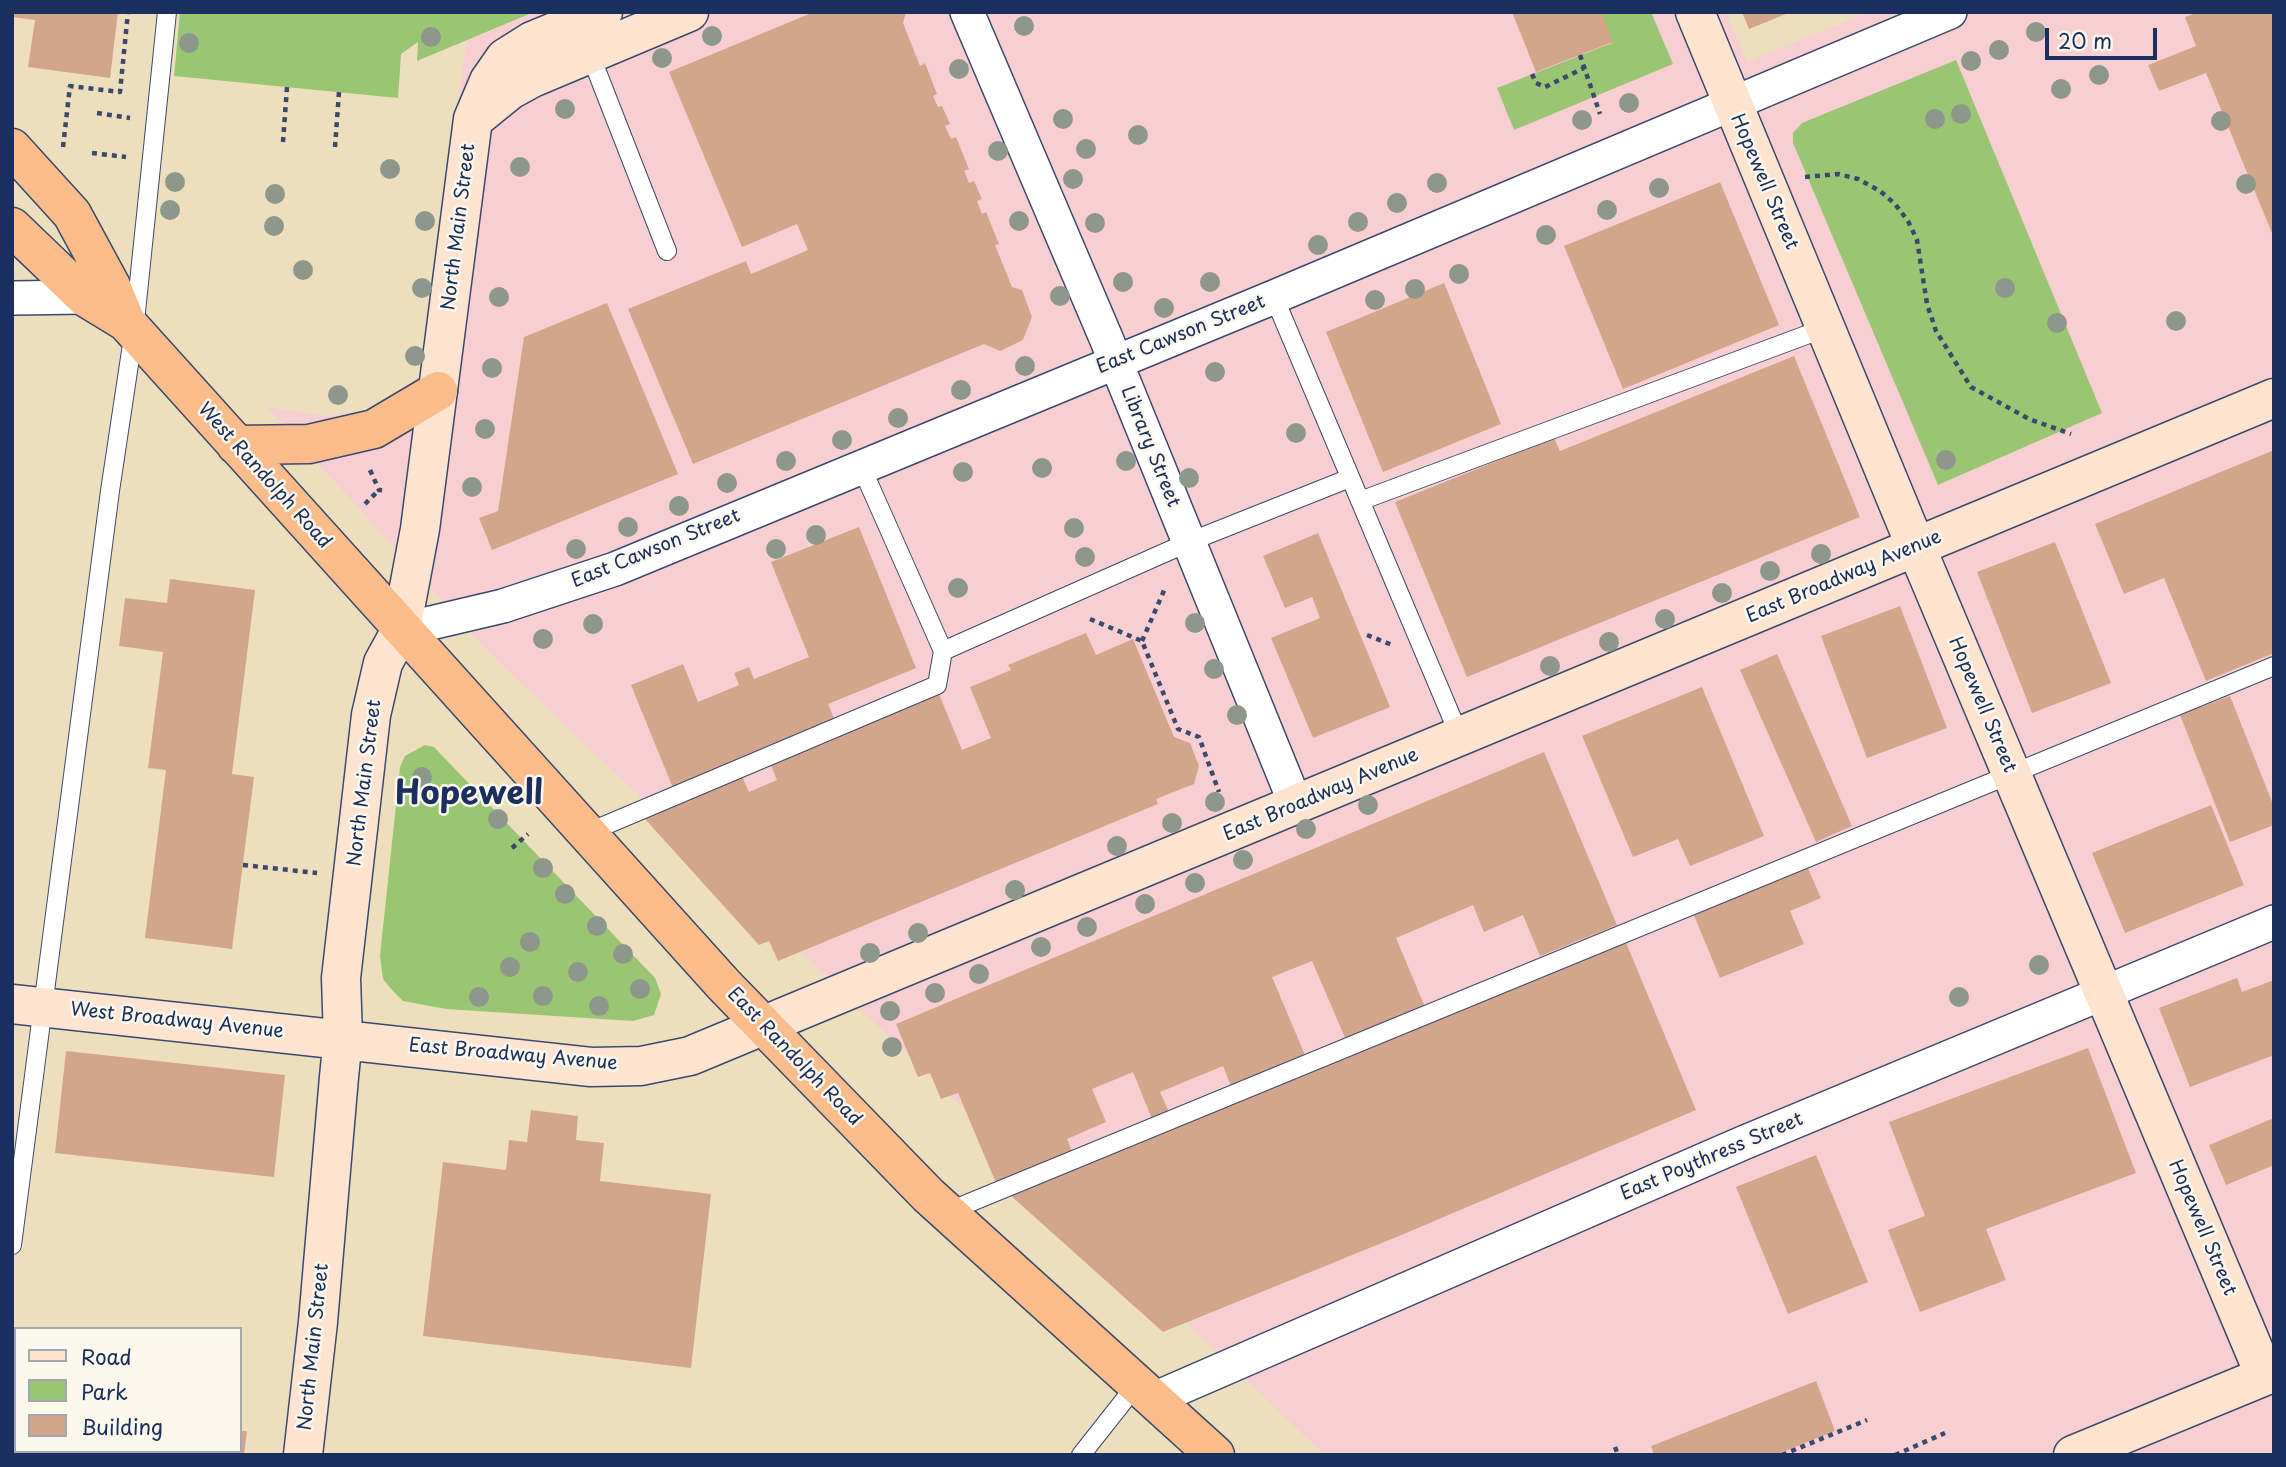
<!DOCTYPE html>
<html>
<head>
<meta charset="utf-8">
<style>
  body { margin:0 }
  #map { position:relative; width:2286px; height:1467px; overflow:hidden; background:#eddfbd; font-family:"Playpen Sans",sans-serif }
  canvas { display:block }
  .frame { position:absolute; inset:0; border:14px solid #1b2f5e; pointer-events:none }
  .legend { position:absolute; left:14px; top:1327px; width:228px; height:126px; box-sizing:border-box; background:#fbf7ec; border:2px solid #a1a7b3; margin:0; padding:9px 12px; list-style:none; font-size:21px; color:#1b2f5e }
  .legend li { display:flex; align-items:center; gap:14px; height:35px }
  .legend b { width:35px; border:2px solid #a1a7b3 }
  .scale { position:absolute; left:2045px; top:28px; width:112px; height:32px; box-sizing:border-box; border:4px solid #1b2f5e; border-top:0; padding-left:9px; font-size:21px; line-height:24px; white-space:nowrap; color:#1b2f5e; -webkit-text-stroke:5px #fbf7ec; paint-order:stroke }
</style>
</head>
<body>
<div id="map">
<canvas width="2286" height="1467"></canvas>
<div class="frame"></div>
<ul class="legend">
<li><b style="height:9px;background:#fde4d0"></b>Road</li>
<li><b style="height:19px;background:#9ac572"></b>Park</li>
<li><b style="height:19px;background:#d3a68c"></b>Building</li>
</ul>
<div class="scale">20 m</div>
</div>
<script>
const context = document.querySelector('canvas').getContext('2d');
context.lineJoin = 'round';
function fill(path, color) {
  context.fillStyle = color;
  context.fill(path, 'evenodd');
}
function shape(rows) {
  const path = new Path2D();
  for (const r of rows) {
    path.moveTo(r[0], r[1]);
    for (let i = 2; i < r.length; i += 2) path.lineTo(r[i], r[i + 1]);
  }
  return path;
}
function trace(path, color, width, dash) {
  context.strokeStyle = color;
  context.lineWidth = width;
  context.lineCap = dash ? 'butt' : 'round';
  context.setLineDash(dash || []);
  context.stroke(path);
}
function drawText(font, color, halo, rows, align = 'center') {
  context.font = font + ' "Playpen Sans",sans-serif';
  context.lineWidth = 5;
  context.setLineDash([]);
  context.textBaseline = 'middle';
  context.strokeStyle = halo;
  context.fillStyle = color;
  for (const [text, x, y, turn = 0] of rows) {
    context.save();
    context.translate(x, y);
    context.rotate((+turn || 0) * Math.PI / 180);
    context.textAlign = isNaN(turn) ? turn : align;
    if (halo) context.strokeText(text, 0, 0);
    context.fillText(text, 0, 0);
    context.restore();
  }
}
fill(shape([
  [534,12,1726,12,1747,62,1869,12,2274,12,2274,1455,1324,1455,488,651,267,407,325,416,374,411,402,397,420,376,467,40]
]), '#f7cfd2');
fill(shape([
  [180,12,534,12,417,61,418,42,401,54,398,98,174,76],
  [1601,12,1651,12,1673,64,1514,130,1497,88,1612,43],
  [1956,60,2102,413,1938,485,1793,143,1793,133,1802,123],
  [425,745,434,747,655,978,661,994,654,1015,633,1021,446,1009,403,1001,392,990,383,979,380,956,400,767,405,756]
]), '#9ac572');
fill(shape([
  [12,12,118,12,110,78,28,67,35,20,12,17],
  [814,12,906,12,903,23,920,66,925,63,937,94,933,96,938,107,942,106,950,124,945,126,951,139,956,137,969,169,964,171,969,183,974,181,982,199,977,201,982,214,986,212,999,244,995,245,1012,287,1022,290,1032,317,1023,340,1000,351,984,344,693,464,628,309,746,261,751,274,808,250,797,224,742,247,669,72],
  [1512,12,1601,12,1613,42,1536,72],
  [1742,12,1791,12,1749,29],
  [2198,12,2274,12,2274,238,2206,73,2159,91,2148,65,2196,46,2185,17],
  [1720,182,1779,325,1623,389,1564,246],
  [1444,283,1501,424,1383,472,1326,332],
  [607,303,678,474,492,550,479,518,498,511,524,337],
  [1794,356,1860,517,1467,677,1395,502,1554,438,1560,451],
  [2274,450,2274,653,2206,681,2164,578,2124,594,2095,524],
  [859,527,916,668,828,704,836,723,673,788,631,685,683,664,698,702,739,685,734,673,749,667,754,679,809,657,771,562],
  [1318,533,1390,707,1313,738,1271,638,1320,618,1312,597,1285,608,1263,556],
  [2055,542,2111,683,2032,713,1977,572],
  [170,579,255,590,232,774,254,777,232,949,145,938,166,770,148,768,163,652,119,646,125,598,167,603],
  [1900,606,1947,728,1867,758,1821,636],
  [1086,633,1096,655,1133,639,1174,737,1190,743,1199,766,1194,784,1156,799,1158,804,778,961,769,941,759,945,645,819,742,776,749,792,777,780,770,763,939,694,962,750,991,738,970,687,1011,670,1008,665],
  [1777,654,1852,826,1816,842,1740,670],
  [1702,687,1764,836,1690,866,1678,839,1633,857,1582,736],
  [2230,696,2274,807,2274,825,2230,842,2180,715],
  [1544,752,1617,925,1540,956,1523,915,1484,932,1473,905,1396,938,1425,1007,1346,1040,1312,961,1272,977,1305,1055,1231,1086,1223,1066,1160,1092,1169,1112,1152,1119,1133,1072,1092,1089,1106,1122,1067,1139,1072,1152,996,1183,958,1093,941,1099,930,1073,918,1077,896,1024],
  [2211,805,2244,885,2125,933,2092,853],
  [1807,866,1821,898,1790,911,1804,944,1720,978,1693,913],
  [1624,938,1696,1110,1399,1236,1163,1332,1009,1194],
  [2237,978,2242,992,2274,980,2274,1055,2190,1087,2159,1008],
  [2088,1048,2136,1173,1986,1229,2006,1280,1920,1312,1888,1230,1925,1216,1889,1122],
  [66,1051,285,1075,274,1177,55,1153],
  [531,1110,578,1116,576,1140,604,1143,600,1181,711,1194,691,1368,423,1336,443,1162,506,1170,509,1140,527,1142],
  [2274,1118,2274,1165,2226,1185,2209,1145],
  [1816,1155,1868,1282,1788,1314,1736,1187],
  [1816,1381,1835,1431,1775,1455,1654,1455,1651,1446],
  [240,1431,247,1431,244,1455,31,1455,31,1451,240,1451]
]), '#d3a68c');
const lane = shape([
  [590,54,667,251],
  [1274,297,1460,737],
  [861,466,943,651,1189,542,1350,478],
  [1360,501,1825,328],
  [587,833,937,685,943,651],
  [947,1212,2274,666],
  [12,1245,110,491,134,331,167,12],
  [1081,1455,1137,1384]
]);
const street = shape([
  [967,12,1106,338,1296,805],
  [12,298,85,297,103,290],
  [401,630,503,606,615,569,1274,297,1950,12],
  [1154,1399,1743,1143,2274,922]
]);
const secondary = shape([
  [1695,12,1916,547,2265,1376,2073,1455],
  [478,116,510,90,532,78,689,12],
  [12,1004,591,1067,641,1066,690,1056,2274,398],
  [303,1455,318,1322,339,1077,343,1038,341,978,371,715,383,663,401,630,420,529,473,119,489,81,505,58,532,41,603,12]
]);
const highway = shape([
  [12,148,72,214,111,286,126,322],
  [12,227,85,297,126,322,724,985,928,1195,1215,1455],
  [236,445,309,444,374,429,438,391]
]);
trace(lane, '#3a496c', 20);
trace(street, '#3a496c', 36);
trace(secondary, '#3a496c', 41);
trace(highway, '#3a496c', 41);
trace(shape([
  [1580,55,1600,114],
  [1532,74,1536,83,1545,87,1584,68],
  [97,113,130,118],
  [283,142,287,87],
  [63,147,70,86,120,92,128,12],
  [335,147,339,92],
  [92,153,126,157],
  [1805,177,1838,174,1858,179,1880,191,1895,204,1908,221,1917,240,1927,304,1936,331,1971,387,2029,419,2071,434],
  [370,470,379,490,387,491],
  [365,504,379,490],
  [1090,619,1142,641,1178,729,1199,737,1219,792],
  [1367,635,1392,645],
  [1142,641,1166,586],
  [512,848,528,834],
  [243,865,317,873],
  [1615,1447,1618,1455],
  [1782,1455,1867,1420],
  [1895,1455,1945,1433]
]), '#3a496c', 4.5, [5, 5]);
trace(lane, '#fff', 18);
trace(street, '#fff', 33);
trace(secondary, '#fde4d0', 38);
trace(highway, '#f9bc8a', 38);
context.fillStyle = '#8e978c';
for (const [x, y] of [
  [1024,26],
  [2036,32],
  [712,36],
  [431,37],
  [189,43],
  [1999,50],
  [662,58],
  [1971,61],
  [959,69],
  [2099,75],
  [2061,89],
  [1629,103],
  [565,109],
  [1961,114],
  [1063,119],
  [1935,119],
  [1582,120],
  [2221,121],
  [1138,135],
  [1086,149],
  [998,151],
  [520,167],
  [390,169],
  [1073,179],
  [175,182],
  [1437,183],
  [2246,184],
  [1659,188],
  [275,194],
  [1397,203],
  [170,210],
  [1607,210],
  [425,221],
  [1019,221],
  [1358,222],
  [1095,223],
  [274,226],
  [1546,235],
  [1318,245],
  [303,270],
  [1459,274],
  [1123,282],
  [1210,282],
  [422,288],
  [2005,288],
  [1415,289],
  [1060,296],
  [499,297],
  [1375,300],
  [1164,308],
  [2176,321],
  [2057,323],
  [415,356],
  [1025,366],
  [492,368],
  [1215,372],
  [961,390],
  [338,395],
  [898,418],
  [485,429],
  [1296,433],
  [842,440],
  [1946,460],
  [786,461],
  [1126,461],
  [1042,468],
  [963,472],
  [1189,478],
  [727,483],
  [472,487],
  [679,506],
  [628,527],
  [1074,528],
  [816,535],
  [576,549],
  [776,549],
  [1821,554],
  [1085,557],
  [1770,571],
  [958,588],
  [1722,593],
  [1665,619],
  [1195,623],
  [593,624],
  [543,639],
  [1609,642],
  [1550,666],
  [1214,669],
  [1237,715],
  [422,777],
  [1215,802],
  [1368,805],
  [498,819],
  [1172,823],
  [1306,829],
  [1117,846],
  [1243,860],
  [543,868],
  [1195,883],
  [1015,890],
  [565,894],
  [1145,904],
  [597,926],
  [1087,927],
  [918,933],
  [530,942],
  [1041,947],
  [870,953],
  [623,954],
  [2039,965],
  [510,967],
  [578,972],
  [979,974],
  [640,989],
  [935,993],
  [543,996],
  [479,997],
  [1959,997],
  [599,1006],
  [890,1011],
  [892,1047]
]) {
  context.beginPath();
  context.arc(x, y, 10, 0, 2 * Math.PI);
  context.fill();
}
drawText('19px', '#1b2f5e', '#fbf7ec', [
  ["Hopewell Street",1764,182,67],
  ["North Main Street",459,227,-83],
  ["East Cawson Street",1181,335,-22],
  ["Library Street",1150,447,68],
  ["West Randolph Road",264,476,48],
  ["East Cawson Street",656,549,-22],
  ["East Broadway Avenue",1844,577,-23],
  ["Hopewell Street",1982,705,67],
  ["North Main Street",365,783,-83],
  ["East Broadway Avenue",1321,795,-23],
  ["West Broadway Avenue",177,1021,6],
  ["East Broadway Avenue",513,1055,5],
  ["East Randolph Road",794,1057,46],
  ["East Poythress Street",1712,1157,-23],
  ["Hopewell Street",2202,1228,67],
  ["North Main Street",314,1347,-84]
]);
drawText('bold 33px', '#1b2f5e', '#fbf7ec', [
  ["Hopewell",469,795]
]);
</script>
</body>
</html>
